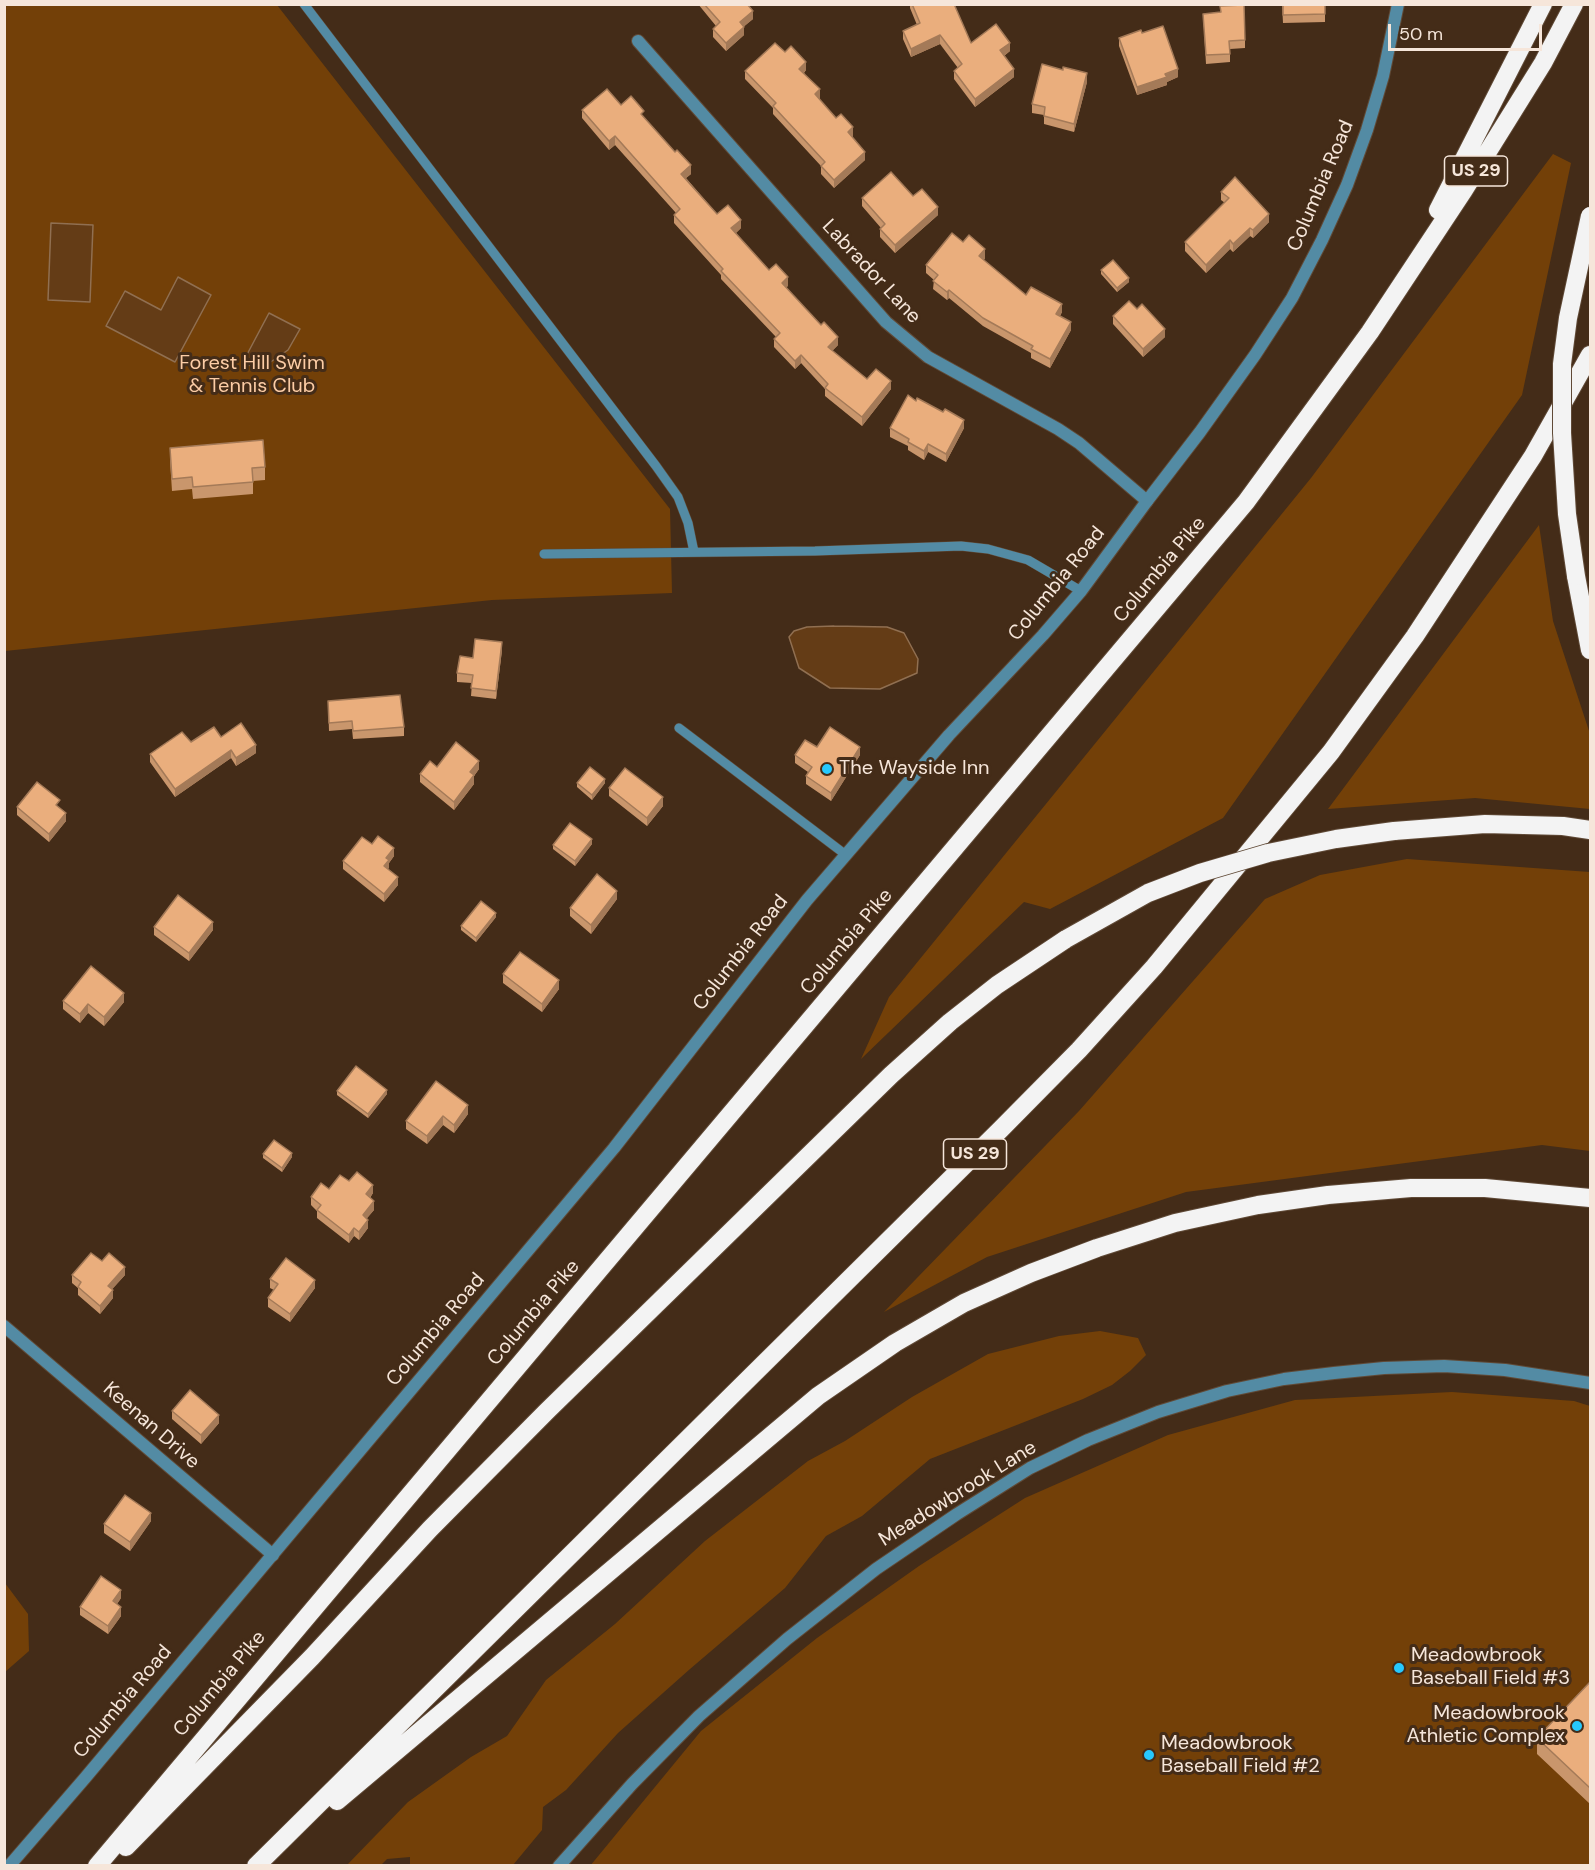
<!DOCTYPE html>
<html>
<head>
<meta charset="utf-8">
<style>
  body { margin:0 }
  #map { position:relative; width:1595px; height:1870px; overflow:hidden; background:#442c18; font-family:"DM Sans",sans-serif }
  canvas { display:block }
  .frame { position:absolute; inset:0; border:6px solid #f6e6da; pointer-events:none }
  .scale { position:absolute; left:1388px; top:24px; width:154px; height:27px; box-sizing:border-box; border:3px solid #f6e6da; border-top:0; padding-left:8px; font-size:18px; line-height:21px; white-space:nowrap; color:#f6e6da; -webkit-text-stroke:4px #442c18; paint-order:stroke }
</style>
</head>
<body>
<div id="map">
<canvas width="1595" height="1870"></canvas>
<div class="frame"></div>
<div class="scale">50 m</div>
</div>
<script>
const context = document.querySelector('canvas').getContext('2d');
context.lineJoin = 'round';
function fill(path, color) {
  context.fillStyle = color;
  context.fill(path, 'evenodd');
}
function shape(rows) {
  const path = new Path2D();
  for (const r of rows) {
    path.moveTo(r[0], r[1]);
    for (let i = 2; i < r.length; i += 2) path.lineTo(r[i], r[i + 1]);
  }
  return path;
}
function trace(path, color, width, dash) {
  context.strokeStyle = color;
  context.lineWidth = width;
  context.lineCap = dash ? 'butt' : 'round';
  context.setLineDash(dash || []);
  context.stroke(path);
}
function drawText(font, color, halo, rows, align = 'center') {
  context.font = font + ' "DM Sans",sans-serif';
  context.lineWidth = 6;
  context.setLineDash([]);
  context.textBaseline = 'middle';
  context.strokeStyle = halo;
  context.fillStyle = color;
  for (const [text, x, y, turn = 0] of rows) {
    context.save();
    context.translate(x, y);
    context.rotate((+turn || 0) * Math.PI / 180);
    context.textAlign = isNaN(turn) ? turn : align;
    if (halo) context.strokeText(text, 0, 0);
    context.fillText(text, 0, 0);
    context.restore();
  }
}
fill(shape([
  [4,5,277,5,670,509,672,593,492,600,5,651],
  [1553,154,1571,163,1522,395,1223,818,1050,909,1024,902,861,1059,889,997,1311,478],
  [1539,525,1553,621,1590,734,1590,809,1475,798,1328,809],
  [1407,859,1590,872,1590,1151,1542,1145,1186,1192,987,1257,884,1312,1079,1111,1265,899,1320,875],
  [1100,1331,1138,1338,1146,1355,1130,1371,1112,1385,1083,1399,930,1459,862,1516,826,1536,785,1588,690,1669,618,1733,566,1790,543,1807,542,1830,513,1865,410,1865,410,1857,387,1859,381,1865,346,1866,408,1802,471,1757,507,1736,546,1680,615,1624,705,1541,808,1461,845,1441,912,1397,988,1354,1059,1336],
  [1452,1392,1574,1401,1590,1406,1590,1865,590,1866,701,1731,817,1638,919,1566,1025,1498,1168,1435,1295,1400],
  [5,1583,28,1614,29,1651,5,1672]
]), '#734008');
const water = shape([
  [51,223,93,225,90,302,48,300,51,223],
  [178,277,211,295,175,362,106,326,125,291,161,310,178,277],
  [269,313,300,329,288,350,259,370,243,362,269,313],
  [834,626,887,627,904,633,918,659,917,673,880,689,830,688,799,668,789,637,794,631,807,627,834,626]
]);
fill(water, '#643c16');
trace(water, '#906f51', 1.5);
const service = shape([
  [304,4,656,466,678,497,688,523,694,552],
  [544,554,815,551,961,546,988,549,1028,560,1081,591],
  [679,728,846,855]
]);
const minor = shape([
  [638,41,886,322,928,357,1058,429,1079,443,1147,501],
  [4,1326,273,1555],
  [559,1866,632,1784,699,1716,787,1639,876,1569,957,1514,1030,1468,1088,1440,1158,1412,1227,1391,1284,1379,1334,1373,1384,1368,1444,1366,1505,1370,1590,1383]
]);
const tertiary = shape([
  [9,1866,85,1778,614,1148,807,900,949,735,1043,635,1081,591,1147,501,1200,432,1255,355,1292,298,1322,240,1347,185,1367,130,1383,76,1398,4]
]);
const motorway = shape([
  [1438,210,1543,4],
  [1576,576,1590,650],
  [1394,831,1485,824,1563,826,1590,830],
  [337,1801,818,1396,895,1343,964,1303,1031,1273,1097,1248,1175,1223,1258,1205,1328,1195,1411,1188,1485,1188,1590,1198],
  [126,1847,312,1657,430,1529,547,1411,891,1075,950,1022,997,985,1066,939],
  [97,1866,1246,502,1370,332,1464,190,1543,63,1574,4],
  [256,1866,1001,1129,1079,1050,1154,967,1331,752,1415,636,1533,456,1590,355]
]);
trace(service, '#604a37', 10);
trace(minor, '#604a37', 14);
trace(tertiary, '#604a37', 14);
trace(motorway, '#604a37', 20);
trace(service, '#538ba4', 9);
trace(minor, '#538ba4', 12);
trace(tertiary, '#538ba4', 12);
trace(motorway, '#f3f3f3', 18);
const motorwayBridge = shape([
  [1576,576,1567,514,1562,433,1562,364,1568,318,1590,216],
  [1066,939,1148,893,1200,873,1268,853,1336,839,1394,831]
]);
trace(motorwayBridge, '#604a37', 20, []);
trace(motorwayBridge, '#f3f3f3', 18);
fill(shape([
  [698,4,749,4,749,6,753,19,744,26,744,35,726,51,713,37,713,29,716,26],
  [910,4,954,4,971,43,1010,51,1004,56,1014,77,975,107,954,79,954,71,958,68,940,44,911,57,903,39,903,31,917,25,910,8],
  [1282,4,1325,4,1325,22,1283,23],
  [1220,6,1245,40,1245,48,1230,49,1230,62,1206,64,1203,14,1220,13],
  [1142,33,1178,77,1167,82,1167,85,1137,95,1119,46,1119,38],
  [785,52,806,70,804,73,820,98,819,99,853,136,852,137,865,160,834,188,821,174,821,166,773,114,773,108,745,79,745,71],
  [1087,82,1074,132,1044,124,1044,115,1032,113,1032,104],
  [621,105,644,118,691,174,686,178,717,214,741,228,736,233,769,270,788,286,786,287,838,345,832,351,867,379,891,389,862,426,825,396,825,389,801,363,795,369,774,347,774,339,776,337,721,279,721,275,674,223,674,215,676,213,615,145,609,150,582,118,582,110],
  [1221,192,1269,222,1253,238,1250,236,1233,252,1230,249,1206,273,1185,251,1185,242,1225,203,1221,200],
  [913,196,938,215,895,253,880,237,880,229,881,228,862,206,862,198],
  [963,242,985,258,984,260,1026,295,1062,312,1060,316,1071,330,1050,368,1031,358,1031,353,983,326,949,298,947,300,933,289,934,280,926,273,926,265],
  [1101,270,1129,282,1117,292,1101,274],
  [1113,316,1165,337,1143,357,1113,324],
  [916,401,964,428,946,462,928,452,924,460,908,450,908,446,890,437,890,428],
  [170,448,265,467,265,480,253,481,253,494,193,499,192,489,172,491,170,460],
  [502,650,496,699,471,696,472,683,457,682,457,673,473,658],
  [328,701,404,727,404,736,353,739,352,729,329,731],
  [221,737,256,753,236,766,231,758,175,797,150,762,150,754,191,742],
  [817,747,860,755,831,801,806,784,806,776,808,772,795,763,795,755],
  [437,767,479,769,474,776,474,784,454,810,420,782,420,774],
  [577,783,605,783,592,800,577,787],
  [609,788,663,806,647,826,609,796],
  [17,807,66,821,49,842,17,815],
  [372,844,394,856,389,863,388,869,398,885,384,902,343,869,343,861],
  [592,844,575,866,553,849,553,845],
  [617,899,591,934,570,916,570,908],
  [496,917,476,942,461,930,461,926],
  [154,927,213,930,189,961,154,935],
  [503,974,559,989,542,1012,503,983],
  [63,1001,124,1002,104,1026,88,1013,80,1023,63,1009],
  [337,1091,387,1094,368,1118,337,1095],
  [468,1114,454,1133,443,1125,427,1144,406,1129,406,1121],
  [263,1154,292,1157,282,1172,263,1158],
  [349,1181,373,1193,370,1198,374,1210,367,1218,368,1228,359,1240,354,1236,349,1243,317,1218,317,1211,311,1205,311,1197],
  [102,1261,125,1275,112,1289,113,1298,100,1314,78,1295,78,1288,72,1283,72,1275],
  [270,1279,315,1288,290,1322,268,1307,268,1298,274,1290,270,1288],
  [172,1411,219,1423,201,1444,172,1419],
  [151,1521,130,1551,104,1533,104,1524],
  [121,1598,117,1604,121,1616,108,1634,80,1615,80,1607],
  [1590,1682,1590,1804,1537,1754,1537,1738]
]), '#c9966c');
fill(shape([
  [753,11,753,19,740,30,740,22],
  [744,27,744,35,726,51,726,43],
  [940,35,940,44,911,57,911,49],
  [1010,43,1010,51,1000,59,1000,50],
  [806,62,806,70,799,77,799,69],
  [1014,69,1014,77,975,107,975,99],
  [1178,69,1178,77,1167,82,1167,85,1137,95,1137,87],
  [1087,73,1087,82,1074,132,1074,124],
  [820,89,820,98,815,103,815,94],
  [853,127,853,136,848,140,848,132],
  [615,136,615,145,609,150,609,141],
  [865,152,865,160,834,188,834,180],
  [691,165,691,174,681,182,681,174],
  [938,207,938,215,895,253,895,245],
  [1269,214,1269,222,1253,238,1253,230],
  [741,220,741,228,731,237,731,228],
  [1250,228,1250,236,1233,252,1233,244],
  [1230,240,1230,249,1206,273,1206,265],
  [985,249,985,258,979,264,979,256],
  [788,277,788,286,782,291,782,283],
  [1129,278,1129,282,1117,292,1117,288],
  [949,290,949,298,947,300,947,292],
  [1062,304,1062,312,1056,323,1056,314],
  [1071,322,1071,330,1050,368,1050,359],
  [1165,329,1165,337,1143,357,1143,349],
  [838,337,838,345,828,355,828,347],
  [801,355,801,363,795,369,795,361],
  [891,381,891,389,862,426,862,417],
  [964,420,964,428,946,462,946,454],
  [928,444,928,452,924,460,924,451],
  [502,642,502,650,496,699,496,691],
  [256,745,256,753,236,766,236,758],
  [860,747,860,755,831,801,831,793],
  [231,750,231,758,175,797,175,789],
  [479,761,479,769,474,776,474,784,454,810,454,802,470,772],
  [605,779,605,783,592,800,592,795],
  [663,797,663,806,647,826,647,818],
  [66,813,66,821,49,842,49,834],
  [592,839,592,844,575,866,575,861],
  [394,848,394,856,389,863,389,868,384,874,384,866,386,858],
  [398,877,398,885,384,902,384,894],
  [617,891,617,899,591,934,591,925],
  [496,913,496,917,476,942,476,938],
  [213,922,213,930,189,961,189,953],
  [559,980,559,989,542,1012,542,1004],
  [124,993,124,1002,104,1026,104,1017],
  [88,1004,88,1013,80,1023,80,1014],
  [387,1090,387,1094,368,1118,368,1114],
  [468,1105,468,1114,454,1133,454,1125],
  [443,1116,443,1125,427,1144,427,1136],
  [292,1153,292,1157,282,1172,282,1168],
  [373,1185,373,1193,366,1203,366,1194],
  [374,1201,374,1210,363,1223,363,1215],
  [368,1220,368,1228,359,1240,359,1232],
  [354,1228,354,1236,349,1243,349,1235],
  [125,1267,125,1275,108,1294,108,1286],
  [315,1280,315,1288,290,1322,290,1314],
  [113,1290,113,1298,100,1314,100,1306],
  [219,1415,219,1423,201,1444,201,1435],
  [151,1513,151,1521,130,1551,130,1542],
  [121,1590,121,1598,113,1610,113,1601],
  [121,1607,121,1616,108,1634,108,1626]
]), '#a47a58');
const building = shape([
  [704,4,747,4,753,11,740,22,744,27,726,43,713,29,720,22,704,4],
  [912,4,954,4,971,43,996,24,1010,43,1000,50,1014,69,975,99,954,71,962,64,940,35,911,49,903,31,920,23,912,4],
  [1283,4,1325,4,1325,14,1283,15,1283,4],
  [1244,5,1245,40,1229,41,1230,54,1206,55,1203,14,1221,12,1220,6,1244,5],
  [1163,26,1178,69,1165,74,1167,77,1137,87,1119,38,1141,30,1142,33,1163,26],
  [775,43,785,52,791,46,806,62,799,69,820,89,815,94,836,118,841,114,853,127,848,132,865,152,834,180,821,166,825,162,773,106,776,103,745,71,775,43],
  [1042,64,1063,70,1063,67,1087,73,1074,124,1044,116,1045,107,1032,104,1042,64],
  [607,89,621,105,631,96,644,111,641,114,675,152,677,150,691,165,681,174,717,214,728,205,741,220,731,228,769,270,776,264,788,277,782,283,821,325,824,322,838,337,828,347,867,379,876,369,891,381,862,417,825,388,828,384,801,355,795,361,774,339,780,333,721,271,723,269,674,215,680,209,615,136,609,141,582,110,607,89],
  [891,172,913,196,922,189,938,207,895,245,880,229,885,224,862,198,891,172],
  [1235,177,1269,214,1253,230,1250,228,1233,244,1230,240,1206,265,1185,242,1229,198,1221,192,1235,177],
  [952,233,963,242,969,235,985,249,979,256,1026,295,1031,287,1062,304,1056,314,1071,322,1050,359,1031,349,1033,346,983,318,949,290,947,292,933,281,938,275,926,265,952,233],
  [1113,260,1129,278,1117,288,1101,270,1113,260],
  [1129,301,1137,309,1142,304,1165,329,1143,349,1113,316,1129,301],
  [908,395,916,401,917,398,943,412,945,409,964,420,946,454,928,444,924,451,908,442,909,439,890,428,908,395],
  [263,440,265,467,252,468,253,482,193,487,192,477,172,479,170,448,263,440],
  [475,639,502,642,496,691,471,688,473,675,457,673,460,656,473,658,475,639],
  [400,695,404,727,353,731,352,721,329,723,328,701,400,695],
  [241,723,256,745,236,758,231,750,175,789,150,754,182,732,191,742,214,727,221,737,241,723],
  [830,727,860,747,831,793,806,776,812,767,795,755,805,740,817,747,830,727],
  [456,742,479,761,470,772,474,775,454,802,420,774,430,761,437,767,456,742],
  [590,767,605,779,592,795,577,783,590,767],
  [625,768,663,797,647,818,609,788,625,768],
  [37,782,60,800,56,805,66,813,49,834,17,807,37,782],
  [570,823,592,839,575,861,553,845,570,823],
  [378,836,394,848,386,858,389,860,384,866,398,877,384,894,343,861,362,837,372,844,378,836],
  [597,874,617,891,591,925,570,908,597,874],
  [178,895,213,922,189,953,154,927,178,895],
  [481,901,496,913,476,938,461,926,481,901],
  [520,952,559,980,542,1004,503,974,520,952],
  [91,966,124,993,104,1017,88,1004,80,1014,63,1001,91,966],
  [356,1066,387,1090,368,1114,337,1091,356,1066],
  [436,1081,468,1105,454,1125,443,1116,427,1136,406,1121,436,1081],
  [274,1140,292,1153,282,1168,263,1154,274,1140],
  [357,1172,373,1185,366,1194,374,1201,363,1215,368,1220,359,1232,354,1228,349,1235,317,1210,321,1205,311,1197,321,1183,329,1189,340,1175,349,1181,357,1172],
  [91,1253,102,1261,109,1253,125,1267,108,1286,113,1290,100,1306,78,1287,81,1282,72,1275,91,1253],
  [286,1258,315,1280,290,1314,268,1298,278,1284,270,1279,286,1258],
  [190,1390,219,1415,201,1435,172,1411,190,1390],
  [125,1495,151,1513,130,1542,104,1524,125,1495],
  [101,1576,121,1590,113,1601,121,1607,108,1626,80,1607,101,1576],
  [1590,1682,1590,1788,1537,1738,1590,1682]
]);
fill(building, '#eaae7d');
trace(building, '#a47a58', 1.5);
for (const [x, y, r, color] of [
  [827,769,6,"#26c9fe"],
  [1399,1668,6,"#26c9fe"],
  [1577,1726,6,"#26c9fe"],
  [1149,1755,6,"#26c9fe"]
]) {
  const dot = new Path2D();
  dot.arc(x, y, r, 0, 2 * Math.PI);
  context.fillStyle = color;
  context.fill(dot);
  trace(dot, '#442c18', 2);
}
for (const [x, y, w] of [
  [1476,171,63],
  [975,1154,63]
]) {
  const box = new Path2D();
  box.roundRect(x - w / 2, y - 15, w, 30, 4.5);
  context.fillStyle = '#442c18';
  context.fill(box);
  trace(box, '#f6e6da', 1.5);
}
drawText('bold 18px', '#f6e6da', null, [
  ["US 29",1476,171],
  ["US 29",975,1154]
]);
drawText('20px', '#f6e6da', '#442c18', [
  ["Columbia Road",1321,186,-67],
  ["Labrador Lane",871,272,47],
  ["Columbia Pike",1160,570,-50],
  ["Columbia Road",1057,584,-51],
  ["Columbia Pike",847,942,-50],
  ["Columbia Road",741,953,-52],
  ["Columbia Pike",534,1313,-50],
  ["Columbia Road",436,1330,-50],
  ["Keenan Drive",151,1426,41],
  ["Meadowbrook Lane",958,1494,-32],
  ["Columbia Pike",220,1684,-50],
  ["Columbia Road",123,1702,-50]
]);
drawText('20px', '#fccca5', '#442c18', [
  ["Forest Hill Swim",252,364],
  ["& Tennis Club",252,387]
]);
drawText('20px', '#f6e6da', '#442c18', [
  ["The Wayside Inn",839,769],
  ["Meadowbrook",1411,1656],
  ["Baseball Field #3",1411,1679],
  ["Meadowbrook",1565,1714,"right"],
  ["Athletic Complex",1565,1737,"right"],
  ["Meadowbrook",1161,1744],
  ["Baseball Field #2",1161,1767]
], 'left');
</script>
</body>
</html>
